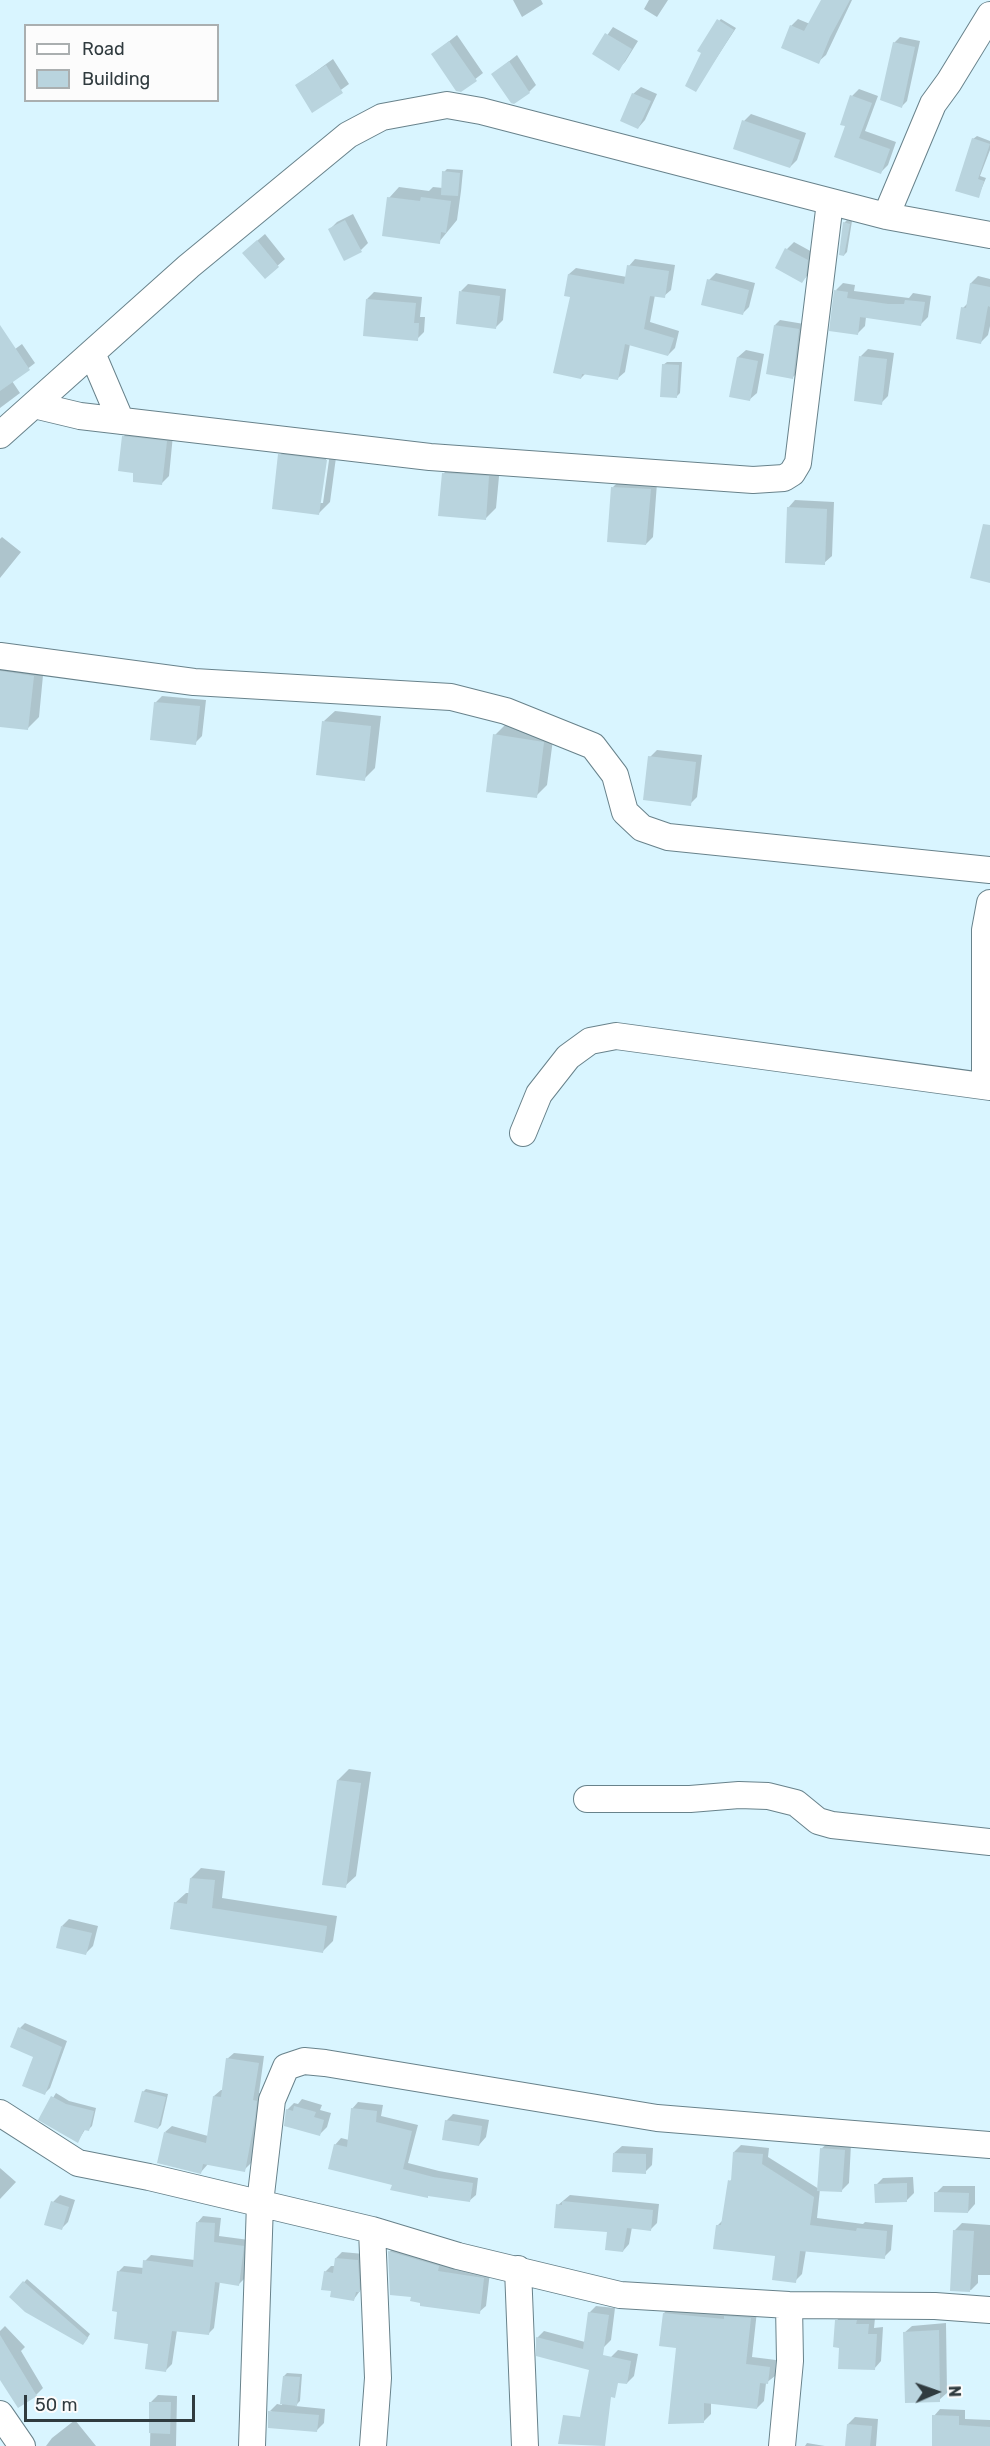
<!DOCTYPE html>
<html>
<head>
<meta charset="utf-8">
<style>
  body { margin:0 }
  #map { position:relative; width:990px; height:2446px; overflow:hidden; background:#d9f5ff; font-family:Rubik,sans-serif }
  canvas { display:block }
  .legend { position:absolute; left:24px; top:24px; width:195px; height:78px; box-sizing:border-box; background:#fcfcfc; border:2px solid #aaafb0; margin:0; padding:8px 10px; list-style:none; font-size:18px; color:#303b3f }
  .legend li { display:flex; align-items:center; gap:12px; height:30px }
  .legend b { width:30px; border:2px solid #aaafb0 }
  .north { position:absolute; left:906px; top:2362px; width:60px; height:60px; -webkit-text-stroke:4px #fcfcfc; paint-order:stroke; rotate:88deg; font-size:16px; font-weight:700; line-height:24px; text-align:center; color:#303b3f }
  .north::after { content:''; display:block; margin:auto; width:21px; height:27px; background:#303b3f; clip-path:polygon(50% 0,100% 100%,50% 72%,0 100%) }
  .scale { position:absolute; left:24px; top:2395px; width:171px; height:27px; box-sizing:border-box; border:3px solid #303b3f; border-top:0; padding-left:8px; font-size:18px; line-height:21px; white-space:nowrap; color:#303b3f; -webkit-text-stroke:4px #fcfcfc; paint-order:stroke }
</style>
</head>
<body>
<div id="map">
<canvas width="990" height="2446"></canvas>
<ul class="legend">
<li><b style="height:8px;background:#fff"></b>Road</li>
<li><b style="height:16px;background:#b9d4de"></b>Building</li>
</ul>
<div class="north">N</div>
<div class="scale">50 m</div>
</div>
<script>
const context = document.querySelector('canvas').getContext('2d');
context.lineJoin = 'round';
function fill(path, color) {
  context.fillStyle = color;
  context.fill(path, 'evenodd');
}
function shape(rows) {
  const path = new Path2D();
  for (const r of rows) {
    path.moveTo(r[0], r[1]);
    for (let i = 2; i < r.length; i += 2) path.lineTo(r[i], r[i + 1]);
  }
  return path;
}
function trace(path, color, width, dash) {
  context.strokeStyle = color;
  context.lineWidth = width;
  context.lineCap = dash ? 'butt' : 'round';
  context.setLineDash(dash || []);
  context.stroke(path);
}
fill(shape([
  [513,0,541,0,543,4,522,17],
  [649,0,668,0,657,17,644,9],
  [823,0,852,0,826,55,818,62,791,26,798,19,810,24],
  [721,19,736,28,695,91,716,24],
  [613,27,638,41,625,62,618,69,594,54],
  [457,35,483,73,460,91,433,54],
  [900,37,920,41,907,101,902,106,894,43],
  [517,55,536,85,529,92,493,74],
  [333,59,349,84,312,111,297,85],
  [641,87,657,94,645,120,638,128,633,94],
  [859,89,878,96,865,131,896,142,888,165,881,172,847,125,852,96],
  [751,114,806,133,797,160,790,167,744,121],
  [977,136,990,141,990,150,980,176,986,178,978,197,973,139],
  [447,169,463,170,461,191,457,220,439,242,389,198,399,187,429,191,433,187,443,188,444,172],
  [353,214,368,243,361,250,330,229,337,222],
  [847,220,852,221,847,252,844,255,844,223],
  [265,234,285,259,265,277,251,246],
  [794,242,814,253,809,274,802,281,777,267,787,249],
  [635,259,675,265,671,290,664,296,655,295,650,322,679,331,675,348,668,355,630,344,625,372,618,378,586,373,581,378,569,274,576,268,627,277,629,266],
  [716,273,755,283,749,307,742,314,709,280],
  [978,276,990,279,990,326,988,335,981,342,963,308,968,303,971,283],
  [843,283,855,285,854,291,909,298,913,293,931,296,928,317,921,324,866,317,865,326,858,333,836,290],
  [468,284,506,289,503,320,496,327,461,291],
  [374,292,422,297,420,317,425,317,424,332,417,339,367,299],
  [780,320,804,324,798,372,793,377,775,325],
  [22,344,35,363,12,381,20,393,0,408,0,360],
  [868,349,894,353,888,396,881,403,861,356],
  [746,350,764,354,757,393,749,400,738,357],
  [667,362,682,362,680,393,677,396,663,365],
  [130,430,173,435,169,476,161,484,123,437],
  [291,444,337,450,330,502,319,513,280,455],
  [327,452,330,453,323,503,320,503],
  [454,463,500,466,496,508,485,519,443,474],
  [620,480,657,483,653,537,646,544,613,487],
  [795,500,834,502,832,556,824,563,788,508],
  [2,537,21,552,0,578,0,539],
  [0,660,44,665,39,717,28,728,0,725],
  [162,696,206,700,202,736,195,743,155,703],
  [335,711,381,716,375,768,364,779,324,721],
  [506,724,554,732,547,785,536,796,495,735],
  [657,750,702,755,697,797,690,804,650,757],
  [349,1769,371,1772,356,1876,345,1886,338,1780],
  [201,1868,225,1871,222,1898,337,1916,333,1941,323,1951,175,1903,186,1893,189,1893,191,1878],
  [69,1919,98,1926,93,1946,86,1953,62,1926],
  [25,2023,67,2041,50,2088,45,2093,35,2056,20,2028],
  [234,2053,264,2056,259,2093,263,2094,261,2110,251,2163,244,2170,208,2164,201,2172,165,2132,172,2126,208,2136,214,2096,221,2090,223,2090,227,2059],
  [146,2089,168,2094,161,2125,158,2128,143,2092],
  [56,2093,69,2101,96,2108,92,2126,89,2129,86,2128,78,2141,40,2119],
  [302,2099,322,2105,320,2110,331,2113,327,2127,320,2134,287,2110,294,2103,298,2104],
  [358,2102,383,2105,381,2116,418,2125,408,2163,439,2171,478,2178,476,2195,469,2201,430,2194,427,2197,393,2183,335,2145,341,2138,349,2140,352,2109],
  [453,2114,489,2120,486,2137,479,2145,446,2121],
  [829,2142,851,2144,849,2183,842,2190,820,2189,817,2218,863,2224,865,2222,893,2225,891,2250,884,2257,806,2250,802,2274,795,2281,777,2255,718,2225,723,2220,730,2181,732,2179,734,2152,741,2145,769,2148,768,2157,819,2189,821,2149],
  [622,2146,653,2148,652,2165,645,2172,614,2153],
  [0,2168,16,2182,0,2199],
  [913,2177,914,2193,907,2200,876,2185,883,2178],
  [943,2186,975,2186,975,2204,968,2212,936,2193],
  [60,2195,75,2200,68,2222,61,2229,53,2202],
  [570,2195,659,2204,657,2223,651,2229,632,2227,629,2244,623,2251,609,2231,558,2205],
  [203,2216,221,2218,219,2236,249,2240,245,2278,239,2284,220,2281,214,2328,208,2334,177,2330,172,2364,166,2370,150,2342,119,2310,118,2272,124,2266,144,2268,145,2261,151,2255,195,2260,197,2223],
  [962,2223,990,2225,990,2275,978,2275,978,2283,971,2290,951,2289,955,2230],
  [396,2246,490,2272,486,2306,479,2312,422,2302,413,2295,389,2252],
  [342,2252,364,2254,365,2284,354,2299,332,2290,325,2272,331,2266,335,2266,336,2258],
  [27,2279,90,2334,86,2340,11,2297],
  [596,2306,615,2308,611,2340,604,2347,592,2369,537,2338,544,2331,585,2342,589,2313],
  [671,2306,757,2311,752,2357,776,2360,775,2376,766,2383,764,2401,757,2408,711,2402,711,2414,704,2421,664,2313],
  [844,2314,875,2318,874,2328,883,2327,881,2361,874,2369,840,2346,836,2321],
  [946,2323,947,2393,939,2400,904,2333,912,2326],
  [5,2326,25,2347,21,2351,43,2388,36,2395,0,2364,0,2331],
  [618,2350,638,2354,634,2376,627,2383,611,2357],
  [287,2373,302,2374,300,2401,295,2406,325,2409,324,2423,317,2430,270,2411,277,2404,282,2405,284,2376],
  [158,2395,177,2396,176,2446,150,2446,151,2402],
  [940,2409,965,2410,965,2419,990,2420,990,2446,933,2446,934,2416],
  [855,2417,878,2419,876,2446,847,2446,848,2424],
  [75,2420,96,2446,46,2446,52,2438],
  [807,2443,825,2446,805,2446]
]), '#0003');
fill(shape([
  [821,0,850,0,830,37,819,64,781,48,790,25,804,31],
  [717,19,734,30,696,92,685,86,701,53,697,51],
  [605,33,632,49,619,71,592,54],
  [449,41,477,81,461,92,456,91,431,54],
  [893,42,915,47,902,108,880,100],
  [509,61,530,93,514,104,511,103,491,74],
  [326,65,343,93,312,113,295,85],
  [632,93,651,101,638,129,620,121],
  [850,95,872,103,859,138,890,149,881,174,834,157,845,126,840,125],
  [742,120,800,140,790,168,733,149],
  [972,138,990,144,978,179,984,181,979,198,955,191],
  [442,171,460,173,458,196,441,195],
  [387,197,420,201,421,197,451,201,446,233,441,232,440,244,382,236],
  [345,220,362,252,344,261,328,229],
  [843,222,850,224,844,256,839,255],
  [257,240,279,267,265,279,242,253],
  [785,248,808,260,806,277,802,283,775,268],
  [627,265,669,271,665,298,650,296,644,329,674,338,668,356,625,344,618,380,582,374,581,379,553,373,570,297,564,296,568,274,624,284],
  [707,279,749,290,743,315,701,305],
  [970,283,990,287,990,307,988,306,981,344,956,339,961,307,966,308],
  [834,290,848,292,847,298,888,304,904,304,905,300,925,302,921,326,860,317,858,335,829,331],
  [459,291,500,296,496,329,456,324],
  [366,299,416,303,414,323,419,323,418,341,363,336],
  [0,325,30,370,0,391],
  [774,325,799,329,793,379,766,374],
  [859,356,887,359,882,405,854,401],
  [737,357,758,361,750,401,729,397],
  [662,364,679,365,677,398,660,397],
  [122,436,167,441,162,485,133,482,133,473,118,471],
  [278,454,327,460,319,515,272,509],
  [442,473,489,476,486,520,438,516],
  [611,487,651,489,646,545,607,542],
  [787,507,827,509,825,565,785,563],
  [983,524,990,525,990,583,970,578],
  [0,671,34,676,28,730,0,727],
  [154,702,200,706,196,745,150,740],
  [322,721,371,726,365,781,316,775],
  [493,734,544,742,537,798,486,792],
  [648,756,696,762,691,806,643,800],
  [337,1780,361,1783,346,1888,322,1885],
  [190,1878,215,1880,212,1908,327,1926,323,1953,170,1929,174,1902,187,1904],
  [61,1926,92,1933,86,1955,56,1948],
  [18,2027,62,2047,45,2095,22,2086,33,2057,10,2047],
  [226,2058,259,2063,253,2100,257,2101,255,2118,245,2172,203,2164,201,2174,157,2163,164,2132,206,2143,213,2096,221,2097],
  [142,2091,166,2097,158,2129,134,2122],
  [51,2096,66,2104,94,2111,89,2131,84,2130,78,2143,38,2120],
  [294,2106,316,2112,314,2117,324,2120,320,2136,284,2126,286,2109,293,2111],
  [351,2108,377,2111,376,2122,412,2131,403,2169,433,2177,473,2183,470,2202,428,2196,428,2198,390,2190,392,2185,328,2169,334,2144,347,2147],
  [445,2120,482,2126,479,2146,442,2140],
  [820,2148,845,2150,842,2192,817,2191],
  [733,2152,763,2154,762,2164,814,2197,810,2225,856,2231,857,2228,887,2231,885,2259,800,2251,796,2283,772,2280,775,2256,713,2249,716,2225,721,2225,728,2180,731,2181],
  [613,2153,646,2154,646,2174,612,2172],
  [907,2183,907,2202,875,2203,874,2184],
  [934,2192,969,2193,968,2213,934,2212],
  [51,2201,69,2207,62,2230,44,2225],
  [562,2201,653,2210,651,2231,627,2228,623,2252,605,2250,607,2232,554,2228,556,2204,562,2205],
  [196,2222,215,2223,214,2242,244,2246,239,2286,215,2282,209,2335,172,2331,166,2372,145,2369,148,2344,114,2339,117,2312,112,2311,117,2271,142,2274,143,2260,193,2267],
  [953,2230,974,2231,970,2292,950,2291],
  [388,2251,439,2266,438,2271,484,2278,480,2314,420,2306,420,2303,410,2301,411,2297,390,2295],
  [335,2258,358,2260,360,2292,356,2292,354,2301,330,2297,331,2291,321,2290,324,2271,333,2273],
  [23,2281,88,2338,83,2345,25,2312,9,2297],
  [588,2312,609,2315,603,2355,631,2361,627,2384,618,2383,615,2398,611,2397,605,2446,558,2444,563,2415,580,2417,589,2370,536,2356,536,2337,583,2349],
  [663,2313,724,2319,724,2316,751,2318,746,2364,770,2367,768,2384,760,2383,757,2409,704,2403,704,2423,668,2424,676,2348,659,2346],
  [835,2320,857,2320,856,2324,869,2324,868,2334,877,2334,875,2370,838,2369,839,2348,833,2347],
  [939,2330,940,2402,905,2403,903,2332],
  [0,2335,37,2396,18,2408,0,2380],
  [283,2376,300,2377,297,2406,280,2404],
  [149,2402,171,2402,170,2434,149,2433],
  [268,2411,319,2415,317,2432,268,2428],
  [932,2415,959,2416,959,2425,990,2427,990,2446,932,2446],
  [847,2424,872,2426,870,2446,845,2446]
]), '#b9d4de');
const street = shape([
  [886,216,933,104,949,82,990,15],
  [92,353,121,421],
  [34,405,80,416,430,457,753,480,784,478,792,473,798,463,830,202],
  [0,435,189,266,348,135,382,117,409,112,447,105,481,111,886,216,990,235],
  [0,656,194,682,451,697,506,711,593,746,615,775,625,812,642,828,668,837,990,870],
  [985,1086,985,930,990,903],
  [523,1133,539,1094,568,1057,590,1041,616,1036,990,1087],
  [587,1799,690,1799,739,1795,768,1796,796,1803,818,1821,832,1825,990,1842],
  [0,2113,78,2163,149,2177,372,2230,458,2256,620,2295,789,2305,935,2306,990,2310],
  [372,2230,378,2378,373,2446],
  [518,2269,525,2446],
  [0,2414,22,2446],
  [252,2446,260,2203,272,2100,286,2067,304,2061,325,2063,657,2118,990,2145],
  [782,2446,790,2361,789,2305]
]);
trace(street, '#68828b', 28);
trace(street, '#fff', 26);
</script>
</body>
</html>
